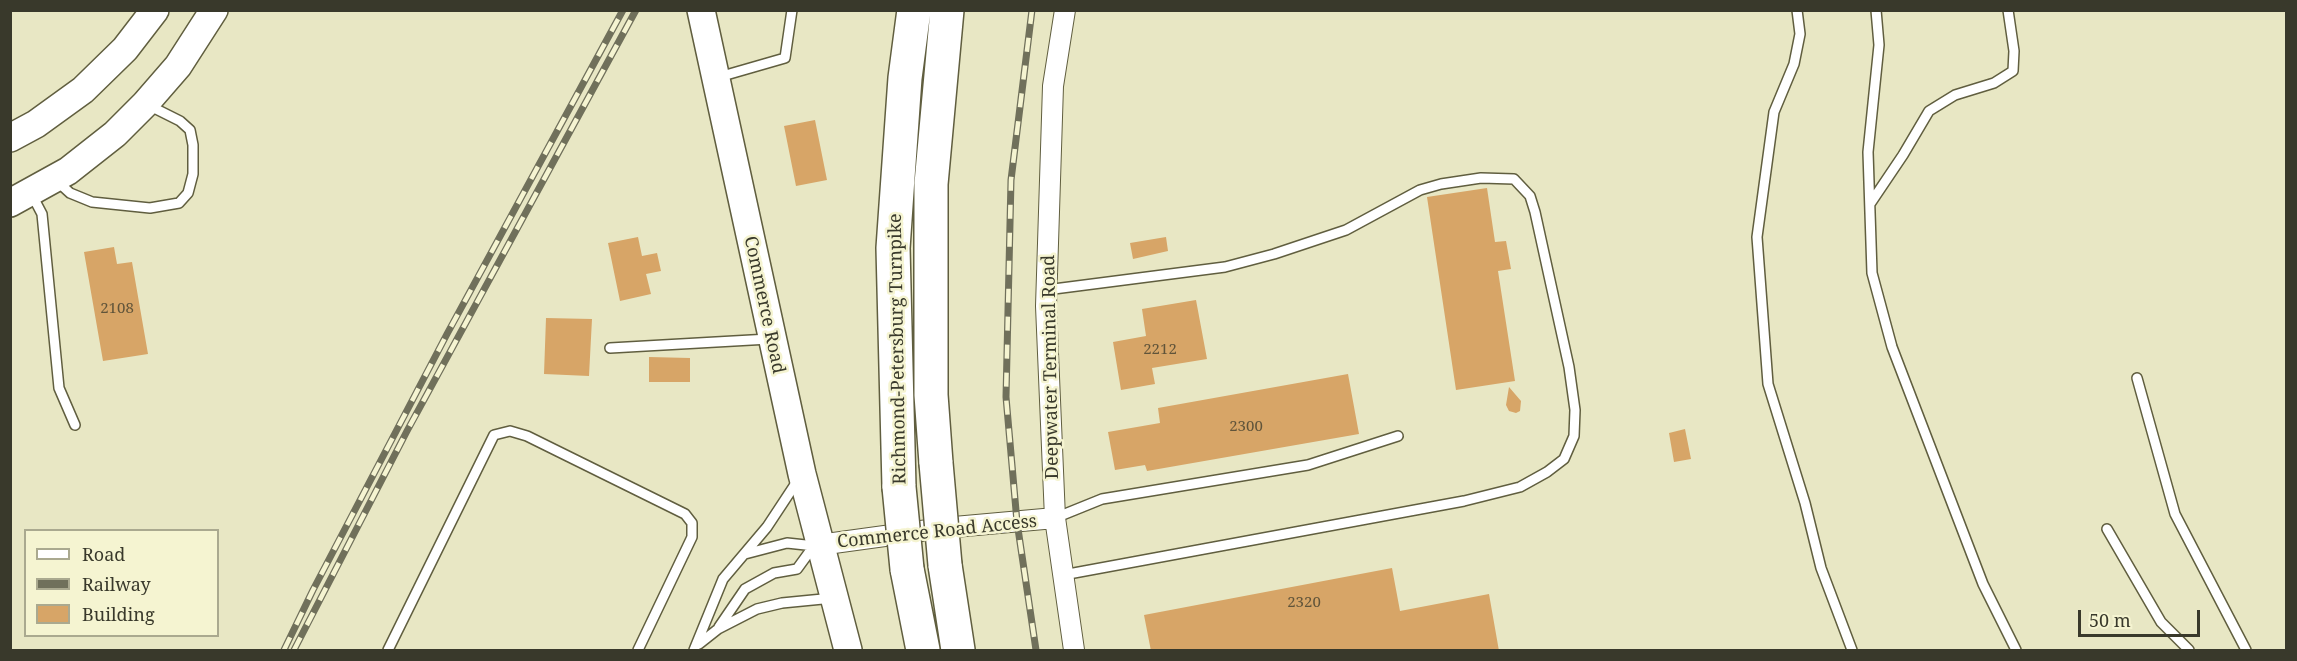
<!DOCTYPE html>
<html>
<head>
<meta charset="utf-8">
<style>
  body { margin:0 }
  #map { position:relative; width:2297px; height:661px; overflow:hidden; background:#e8e7c4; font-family:"Noto Serif",serif }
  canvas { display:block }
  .frame { position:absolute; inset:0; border:12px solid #39392b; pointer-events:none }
  .legend { position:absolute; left:24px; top:529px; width:195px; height:108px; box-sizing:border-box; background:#f5f4d1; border:2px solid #aaa98f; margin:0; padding:8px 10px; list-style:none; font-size:18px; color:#39392b }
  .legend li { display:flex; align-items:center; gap:12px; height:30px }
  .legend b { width:30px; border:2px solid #aaa98f }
  .scale { position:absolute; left:2078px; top:610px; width:122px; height:27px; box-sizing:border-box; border:3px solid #39392b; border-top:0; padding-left:8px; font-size:18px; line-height:21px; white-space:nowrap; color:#39392b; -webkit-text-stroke:4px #f5f4d1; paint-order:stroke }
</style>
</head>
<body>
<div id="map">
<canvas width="2297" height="661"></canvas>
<div class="frame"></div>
<ul class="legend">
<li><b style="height:8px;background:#fff"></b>Road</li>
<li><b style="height:8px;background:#70705b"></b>Railway</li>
<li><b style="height:16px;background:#d7a567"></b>Building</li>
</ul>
<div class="scale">50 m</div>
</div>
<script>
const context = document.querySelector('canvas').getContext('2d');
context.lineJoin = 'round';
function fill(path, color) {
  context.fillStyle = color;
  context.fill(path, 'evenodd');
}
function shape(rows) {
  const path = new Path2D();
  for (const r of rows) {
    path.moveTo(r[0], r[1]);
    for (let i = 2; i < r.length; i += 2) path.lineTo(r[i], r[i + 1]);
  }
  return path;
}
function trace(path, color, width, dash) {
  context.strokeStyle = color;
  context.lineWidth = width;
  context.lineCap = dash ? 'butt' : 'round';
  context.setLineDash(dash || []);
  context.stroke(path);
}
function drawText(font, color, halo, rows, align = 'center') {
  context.font = font + ' "Noto Serif",serif';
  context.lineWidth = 5;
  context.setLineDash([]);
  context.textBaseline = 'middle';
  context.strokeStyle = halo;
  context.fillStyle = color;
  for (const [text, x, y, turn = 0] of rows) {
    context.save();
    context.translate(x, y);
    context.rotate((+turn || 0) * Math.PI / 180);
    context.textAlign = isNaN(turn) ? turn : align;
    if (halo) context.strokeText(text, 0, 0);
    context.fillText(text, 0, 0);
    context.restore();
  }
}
fill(shape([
  [815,120,827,180,796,186,784,126],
  [1487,188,1495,242,1506,241,1511,269,1498,271,1515,381,1456,390,1427,197],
  [638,237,642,256,657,253,661,271,646,274,651,294,620,301,608,243],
  [1166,237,1168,251,1133,259,1130,243],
  [114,247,117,264,132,262,148,354,103,361,84,252],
  [1196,300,1207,359,1152,368,1155,384,1121,390,1113,342,1146,336,1142,309],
  [546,318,592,319,589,376,544,374],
  [649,357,690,358,690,382,649,382],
  [1348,374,1359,434,1147,471,1145,465,1115,470,1108,432,1160,423,1158,408],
  [1509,387,1521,401,1520,411,1516,413,1509,411,1506,405],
  [1685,429,1691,459,1674,462,1669,433],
  [1392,568,1400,611,1489,594,1499,651,1151,651,1144,615]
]), '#d7a567');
const lane = shape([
  [1797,10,1800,34,1794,64,1774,112,1757,237,1768,384,1805,503,1821,568,1852,650],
  [1876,10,1879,45,1868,152,1872,273,1892,347,1983,584,2016,650],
  [719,77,785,58,792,10],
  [57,181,70,193,92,202,150,208,179,203,188,193,193,174,193,145,190,130,180,121,148,105],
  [32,195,42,214,59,388,75,425],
  [1870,204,1903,155,1929,111,1955,95,1994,83,2013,71,2014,51,2008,10],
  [1046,290,1225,267,1274,254,1346,230,1420,190,1441,184,1481,178,1514,179,1530,196,1535,212,1569,367,1575,410,1574,436,1564,459,1547,472,1520,487,1464,501,1063,575],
  [610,348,769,339],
  [2137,378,2175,514,2246,650],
  [1055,518,1102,499,1308,465,1398,436],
  [2107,529,2161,622,2189,650],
  [745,554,787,543,815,546],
  [719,627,745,589,774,573,797,569,813,547],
  [699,644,718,629,757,609,782,603,833,598],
  [388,650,494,435,510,431,527,436,685,514,692,523,692,537,638,650],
  [694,650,723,579,767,527,798,480]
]);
const street = shape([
  [1065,10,1053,86,1046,306,1055,518,1074,650],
  [819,545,943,528,1055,518]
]);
const secondary = shape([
  [701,10,802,474,848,650],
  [10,138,36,124,83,90,125,49,155,10],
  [10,203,68,171,115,134,145,104,178,66,214,10]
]);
const highway = shape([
  [936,463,931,395,931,184,947,10],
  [899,487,893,248,905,78,914,10],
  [945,565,958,650],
  [907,569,923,650]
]);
trace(lane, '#605e3f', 12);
trace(street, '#605e3f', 22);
trace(secondary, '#605e3f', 30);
trace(highway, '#605e3f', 36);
trace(lane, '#fff', 9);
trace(street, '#fff', 20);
trace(secondary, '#fff', 27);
trace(highway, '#fff', 33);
const rail = shape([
  [1032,10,1011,180,1006,397,1017,522,1036,650],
  [284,650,313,590,447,334,623,10],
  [294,650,407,431,636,10]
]);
trace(rail, '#70705b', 7);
trace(rail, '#f5f4d1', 4.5, [14]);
const highwayBridge = shape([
  [936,463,945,565],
  [899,487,907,569]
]);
trace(highwayBridge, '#605e3f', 36, []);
trace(highwayBridge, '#fff', 33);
drawText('15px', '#60543a', null, [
  ["2108",117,309],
  ["2212",1160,350],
  ["2300",1246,427],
  ["2320",1304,603]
]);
drawText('18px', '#39392b', '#f5f4d1', [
  ["Commerce Road",764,305,78],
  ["Richmond-Petersburg Turnpike",898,349,-91],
  ["Deepwater Terminal Road",1051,367,-91],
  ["Commerce Road Access",937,532,-6]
]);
</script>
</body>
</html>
